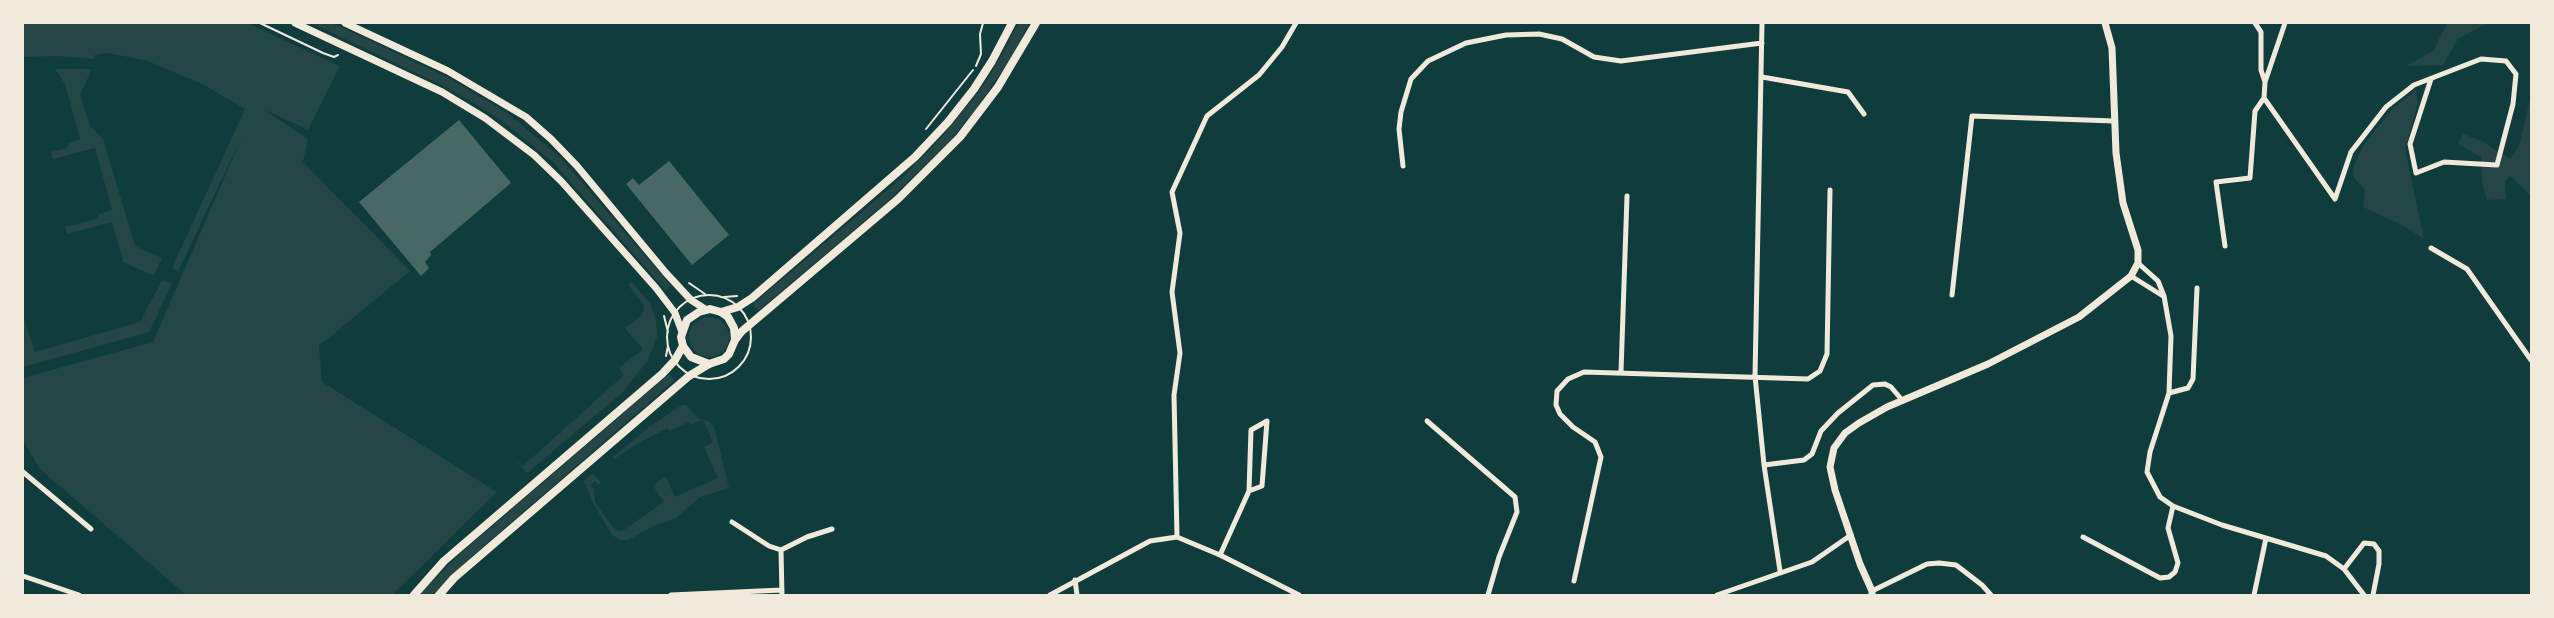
<!DOCTYPE html>
<html>
<head>
<meta charset="utf-8">
<style>
  body { margin:0 }
  #map { position:relative; width:2554px; height:618px; overflow:hidden; background:#0f3d3e; font-family:"PT Sans Narrow",sans-serif }
  canvas { display:block }
  .frame { position:absolute; inset:0; border:24px solid #f1e9da; pointer-events:none }
</style>
</head>
<body>
<div id="map">
<canvas width="2554" height="618"></canvas>
<div class="frame"></div>
</div>
<script>
const context = document.querySelector('canvas').getContext('2d');
context.lineJoin = 'round';
function fill(path, color) {
  context.fillStyle = color;
  context.fill(path, 'evenodd');
}
function shape(rows) {
  const path = new Path2D();
  for (const r of rows) {
    if (r.length === 3) {
      path.moveTo(r[0] + r[2], r[1]);
      path.arc(r[0], r[1], r[2], 0, 2 * Math.PI);
      continue;
    }
    path.moveTo(r[0], r[1]);
    for (let i = 2; i < r.length; i += 2) path.lineTo(r[i], r[i + 1]);
  }
  return path;
}
function trace(path, color, width, dash) {
  context.strokeStyle = color;
  context.lineWidth = width;
  context.lineCap = dash ? 'butt' : 'round';
  context.setLineDash(dash || []);
  context.stroke(path);
}
fill(shape([
  [23,23,247,23,340,66,308,130,263,109,308,139,303,162,410,271,319,346,322,382,497,492,392,595,186,595,39,468,23,440,23,378,153,342,242,137,178,271,172,268,245,109,204,85,145,60,107,53,95,55,94,59,56,56,23,57],
  [311,23,332,23,447,77,507,113,560,157,671,286,666,291,553,162,501,120,450,89],
  [1018,23,1029,23,1009,61,970,117,949,142,890,199,758,311,753,304,903,177,942,137,980,90,1001,57],
  [2447,23,2488,23,2458,39,2443,65,2406,66,2433,51],
  [55,69,92,69,80,95,90,126,103,139,135,246,162,258,154,276,123,262,112,222,67,234,65,227,96,219,99,214,112,210,95,148,53,159,51,152,67,148,69,143,80,139,65,84],
  [2416,90,2418,102,2405,149,2424,239,2404,226,2363,207,2365,190,2353,176,2354,165,2363,146,2393,108],
  [2531,95,2531,196,2510,176,2505,181,2506,199,2487,200,2482,183,2481,157,2458,144,2463,134,2482,141,2510,159,2519,146],
  [162,280,172,284,149,332,23,367,23,315,35,352,140,322],
  [632,282,650,303,656,320,657,337,648,360,622,393,527,473,516,461,523,466,624,375,619,368,643,349,625,328,640,317,644,310,643,304,628,285],
  [709,337,20],
  [669,374,675,380,467,561,432,595,418,595,461,553],
  [682,405,686,405,699,419,707,421,711,423,715,430,729,488,700,497,675,519,655,525,628,540,620,540,612,535,593,503,584,481,592,474,601,482,598,485,595,481,590,486,594,489,595,502,613,527,617,530,622,531,664,502,653,486,659,481,666,477,675,497,718,478,704,447,713,442,703,420,690,425,689,422,669,431,668,428,642,441,614,459,613,457,649,427]
]), '#244646');
fill(shape([
  [459,120,511,183,430,252,431,255,425,262,429,268,421,276,359,202],
  [669,161,729,235,692,265,626,184,633,178,639,185]
]), '#486865');
trace(shape([
  [260,23,323,53,334,57,338,55],
  [976,66,981,54,980,34,983,23],
  [926,129,973,70],
  [689,283,705,294],
  [709,337,42],
  [724,297,737,296],
  [664,316,668,332],
  [666,356,668,346]
]), '#f1e9da', 2);
trace(shape([
  [1762,23,1755,376,1764,465,1780,571],
  [2255,23,2261,32,2261,70,2265,82],
  [2285,23,2265,82,2264,98,2335,199,2351,152,2386,107,2414,85,2481,59,2506,61,2516,74,2513,104,2497,165,2444,162,2416,173,2410,144,2431,79],
  [1762,77,1848,92,1864,114],
  [1403,166,1399,129,1401,112,1411,79,1428,61,1466,43,1506,35,1539,34,1562,39,1594,57,1621,61,1762,43],
  [2225,246,2216,182,2250,178,2255,111,2264,98],
  [2431,248,2467,269,2531,360],
  [2138,263,2158,281,2164,296,2171,336,2169,393,2150,452,2147,472,2160,497,2173,506,2222,525,2326,556,2344,569,2364,595],
  [2131,276,2163,296],
  [1952,295,1972,116,2114,121],
  [1621,372,1627,196],
  [2169,393,2188,388,2193,379,2197,288],
  [1427,421,1515,497,1517,512,1499,557,1488,595],
  [1764,465,1804,460,1812,454,1821,431,1838,413,1873,385,1885,384,1891,387,1902,400],
  [23,472,91,529],
  [732,522,769,546,781,550],
  [1177,537,1174,395,1180,353,1172,292,1180,233,1172,192,1207,116,1259,75,1282,47,1296,23],
  [2083,537,2160,578,2169,577,2175,572,2178,563,2168,528,2173,506],
  [1220,555,1249,491,1251,430,1267,421,1262,486,1249,491],
  [2344,569,2364,543,2374,544,2379,551,2379,564,2373,595],
  [23,576,79,595],
  [1075,580,1077,595],
  [1574,581,1601,457,1595,442,1573,427,1560,414,1556,405,1557,391,1568,379,1584,372,1808,379,1820,371,1827,354,1830,190],
  [1872,591,1927,564,1939,563,1956,565,1982,585,1991,595],
  [671,595,782,590],
  [782,595,781,550,807,537,832,529],
  [1050,595,1150,541,1177,537,1220,555,1299,595],
  [1717,595,1812,562,1851,535],
  [2254,595,2266,538]
]), '#f1e9da', 5);
trace(shape([
  [295,23,442,92,485,118,534,155,561,181,656,288,675,313,682,332],
  [345,23,448,71,526,117,551,139,577,166,666,273,691,300,705,309],
  [1872,595,1872,591,1860,564,1835,490,1830,467,1834,448,1845,433,1859,423,1887,407,1988,364,2079,317,2131,276,2138,263,2138,250,2123,203,2116,153,2112,48,2105,23]
]), '#f1e9da', 7);
trace(shape([
  [721,312,738,307,752,298,915,157,948,122,974,89,992,61,1012,23],
  [735,340,741,332,898,199,960,137,998,87,1036,23],
  [414,595,444,561,662,374,675,360,683,346],
  [439,595,454,578,689,376,709,364,724,359,729,354,735,340,734,328,728,317,721,312,710,309,699,312,687,320,681,337,683,346,691,357,709,364]
]), '#f1e9da', 8);
</script>
</body>
</html>
